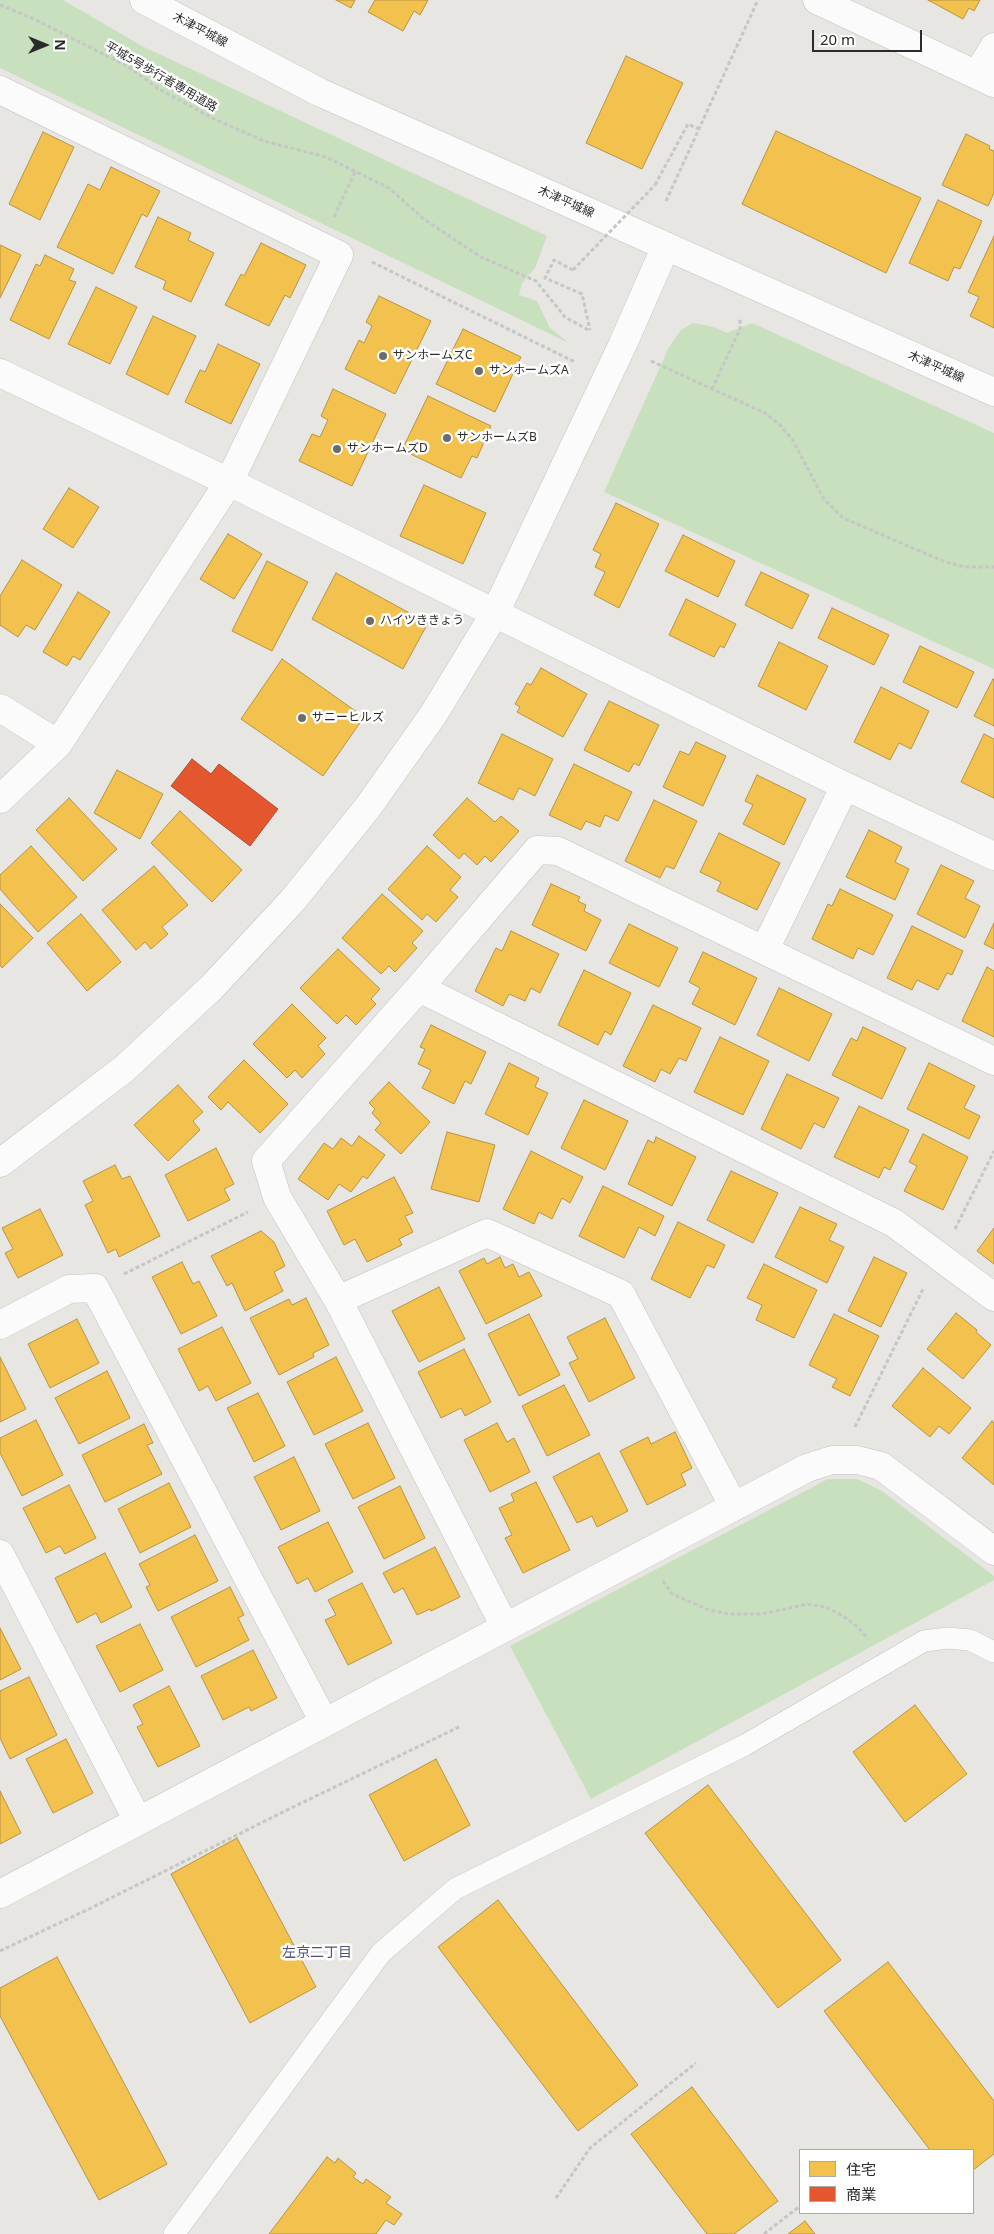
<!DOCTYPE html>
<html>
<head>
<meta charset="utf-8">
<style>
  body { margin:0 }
  #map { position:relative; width:994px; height:2234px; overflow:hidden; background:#e8e6e2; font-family:"Noto Sans","Noto Sans JP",sans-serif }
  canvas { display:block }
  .legend { position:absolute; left:799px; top:2149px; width:175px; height:65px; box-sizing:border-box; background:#fff; border:1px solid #aaa; margin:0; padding:6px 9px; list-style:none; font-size:15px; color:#2b2b2b }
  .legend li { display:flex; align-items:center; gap:10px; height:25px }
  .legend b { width:25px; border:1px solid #aaa }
  .north { position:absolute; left:20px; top:20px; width:50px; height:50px; -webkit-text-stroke:4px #fff; paint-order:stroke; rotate:90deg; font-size:14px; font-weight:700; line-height:20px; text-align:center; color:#2b2b2b }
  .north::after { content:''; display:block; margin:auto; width:18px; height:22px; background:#2b2b2b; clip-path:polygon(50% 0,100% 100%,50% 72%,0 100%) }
  .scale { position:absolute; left:812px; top:30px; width:110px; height:22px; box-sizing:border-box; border:2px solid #2b2b2b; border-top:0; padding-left:6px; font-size:15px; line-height:18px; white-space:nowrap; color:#2b2b2b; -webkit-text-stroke:4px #fff; paint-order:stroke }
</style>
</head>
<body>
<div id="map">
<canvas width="994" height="2234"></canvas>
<ul class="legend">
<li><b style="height:14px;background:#f2c14e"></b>住宅</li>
<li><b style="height:14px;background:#e4572e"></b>商業</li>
</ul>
<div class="north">N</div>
<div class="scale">20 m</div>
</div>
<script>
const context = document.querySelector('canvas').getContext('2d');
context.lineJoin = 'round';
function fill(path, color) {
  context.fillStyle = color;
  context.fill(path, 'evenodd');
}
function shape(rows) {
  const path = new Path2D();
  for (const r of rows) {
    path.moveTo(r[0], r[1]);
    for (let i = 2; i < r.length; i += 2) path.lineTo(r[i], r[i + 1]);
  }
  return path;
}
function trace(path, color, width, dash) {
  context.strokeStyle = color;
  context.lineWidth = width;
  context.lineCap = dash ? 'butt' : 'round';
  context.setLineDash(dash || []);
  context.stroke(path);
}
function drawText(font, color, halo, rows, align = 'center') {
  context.font = font + ' "Noto Sans","Noto Sans JP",sans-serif';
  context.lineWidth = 5;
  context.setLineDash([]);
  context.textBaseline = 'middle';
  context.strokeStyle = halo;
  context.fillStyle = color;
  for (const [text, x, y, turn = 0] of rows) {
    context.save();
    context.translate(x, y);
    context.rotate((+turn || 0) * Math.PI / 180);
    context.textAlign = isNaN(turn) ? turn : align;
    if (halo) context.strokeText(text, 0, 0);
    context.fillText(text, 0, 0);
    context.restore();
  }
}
fill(shape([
  [0,0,63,0,142,46,547,236,535,268,522,283,519,295,537,301,550,328,569,343,0,68],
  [693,323,714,327,727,333,752,323,994,433,994,669,604,492,669,347,681,330],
  [828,1479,857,1479,882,1491,994,1576,994,1580,591,1799,510,1646]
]), '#c8e0be');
const homes = shape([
  [336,0,355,0,351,8,336,0],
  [375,0,428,0,420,15,414,11,403,31,368,12,375,0],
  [928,0,980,0,974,11,969,8,963,19,928,0],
  [626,56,683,83,642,169,586,143,626,56],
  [776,131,921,198,886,273,742,204,776,131],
  [43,132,74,147,40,220,9,204,43,132],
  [966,134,990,146,989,149,994,151,994,193,988,206,942,185,966,134],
  [111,167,160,191,147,217,142,214,113,274,57,247,88,184,100,190,111,167],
  [938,200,982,221,960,269,954,267,948,281,909,263,938,200],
  [158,217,191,233,188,240,214,253,191,302,163,289,166,281,135,267,158,217],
  [994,236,994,328,970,316,979,297,968,292,994,236],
  [261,243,306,265,290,298,285,295,269,326,225,305,241,274,244,276,261,243],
  [0,245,21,255,0,298,0,245],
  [45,255,74,269,69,280,76,282,49,339,10,320,36,264,40,266,45,255],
  [96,287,137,307,110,364,68,344,96,287],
  [379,296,431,321,395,394,345,369,359,340,364,343,372,326,366,322,379,296],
  [153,316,196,336,168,395,126,374,153,316],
  [463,329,521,357,495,412,436,384,463,329],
  [218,344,260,364,231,424,185,402,200,370,205,372,218,344],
  [333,389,386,414,352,486,299,461,312,434,320,437,328,420,321,416,333,389],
  [428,396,491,426,477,458,472,456,461,478,402,450,428,396],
  [424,485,486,513,463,564,400,536,424,485],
  [69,488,99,507,73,548,43,529,69,488],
  [616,503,659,524,619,608,594,595,605,572,595,567,601,554,593,550,616,503],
  [228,534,262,554,234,599,200,579,228,534],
  [683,535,735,561,718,597,665,571,683,535],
  [22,560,62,585,35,630,26,625,18,637,0,625,0,596,22,560],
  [267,561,308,582,272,651,232,631,267,561],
  [761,572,809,595,792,629,745,605,761,572],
  [336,573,428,623,403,669,312,619,336,573],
  [78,592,110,612,80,660,73,656,67,666,43,652,78,592],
  [686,599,736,624,724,648,720,646,714,657,669,635,686,599],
  [832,608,889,635,874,665,818,638,832,608],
  [779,642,828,666,806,710,758,686,779,642],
  [920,646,974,672,957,708,903,682,920,646],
  [282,659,364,717,323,776,241,719,282,659],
  [541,668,587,694,563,737,517,712,520,707,515,704,527,683,531,685,541,668],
  [993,679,994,680,994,726,974,716,993,679],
  [881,687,929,711,911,749,899,743,890,760,854,742,881,687],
  [609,701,659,725,639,766,634,763,629,772,584,750,609,701],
  [502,734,553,759,535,796,519,788,513,800,478,783,502,734],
  [984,734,994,739,994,798,961,782,984,734],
  [696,742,726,756,703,806,663,787,680,751,689,755,696,742],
  [574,764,632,792,618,821,605,815,600,827,586,821,581,830,549,815,574,764],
  [117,770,163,794,140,839,94,813,117,770],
  [757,775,806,799,784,845,743,824,753,805,745,801,757,775],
  [69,798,117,849,83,881,36,830,69,798],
  [467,798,495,822,501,816,519,831,491,862,485,856,477,865,464,853,459,859,433,835,467,798],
  [654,800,697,821,674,869,666,866,660,878,625,861,654,800],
  [180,811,242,870,212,902,151,843,180,811],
  [869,830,902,847,895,862,909,869,895,900,846,877,869,830],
  [719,833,780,863,757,910,717,891,721,882,700,872,719,833],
  [31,846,77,897,38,932,0,889,0,875,31,846],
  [427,846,461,877,450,890,458,897,436,922,427,914,422,920,388,889,427,846],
  [941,865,974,881,965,898,980,906,965,938,917,914,941,865],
  [154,866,188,905,162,927,168,934,151,949,145,942,136,950,102,910,154,866],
  [551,884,580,897,578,901,586,905,584,911,601,920,586,951,532,925,551,884],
  [840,889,893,915,873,955,858,948,853,959,812,939,828,904,832,906,840,889],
  [382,894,423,931,412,943,417,948,395,972,389,966,381,974,342,938,382,894],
  [0,904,33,938,2,968,0,965,0,904],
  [81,914,121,962,87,991,47,943,81,914],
  [994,923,994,949,984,944,994,923],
  [629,924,678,948,659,987,609,963,629,924],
  [912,926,963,951,952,975,947,973,938,990,917,980,912,990,887,978,912,926],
  [511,931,559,954,540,993,531,988,525,1001,509,994,503,1006,475,991,496,948,502,951,511,931],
  [338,949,380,989,371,999,376,1004,356,1025,346,1015,337,1024,300,988,338,949],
  [703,952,757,978,735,1025,692,1004,700,988,689,982,703,952],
  [987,967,994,971,994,1037,962,1021,987,967],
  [584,970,631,993,611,1035,605,1031,598,1045,558,1025,584,970],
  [779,988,832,1014,809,1061,757,1035,779,988],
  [292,1004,326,1038,318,1046,325,1054,302,1078,295,1070,287,1078,253,1044,292,1004],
  [653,1005,701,1028,686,1061,679,1058,670,1074,661,1069,655,1082,623,1066,653,1005],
  [431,1025,486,1052,471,1084,465,1081,454,1104,422,1088,431,1070,418,1064,425,1049,420,1047,431,1025],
  [863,1027,906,1048,882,1099,832,1075,851,1038,857,1041,863,1027],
  [720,1037,769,1061,743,1115,694,1092,720,1037],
  [244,1060,288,1104,260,1133,228,1102,221,1110,208,1097,244,1060],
  [509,1063,539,1078,535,1087,548,1093,528,1135,485,1114,509,1063],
  [929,1063,975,1086,964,1108,980,1116,969,1139,907,1109,929,1063],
  [787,1074,839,1098,824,1128,814,1123,801,1149,761,1129,787,1074],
  [389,1082,430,1122,401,1154,375,1130,381,1123,372,1113,375,1109,369,1103,389,1082],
  [178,1085,203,1112,193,1121,200,1130,168,1161,134,1125,178,1085],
  [584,1100,628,1121,605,1170,561,1148,584,1100],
  [859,1106,909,1130,890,1170,884,1167,879,1178,834,1157,859,1106],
  [447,1132,495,1145,479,1202,431,1189,447,1132],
  [923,1134,968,1157,943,1210,904,1191,917,1166,909,1162,923,1134],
  [359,1136,385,1155,367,1179,363,1176,351,1192,339,1184,328,1200,298,1179,324,1143,333,1149,341,1138,352,1146,359,1136],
  [656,1137,696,1157,672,1206,628,1184,648,1140,654,1143,656,1137],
  [216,1148,234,1184,224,1189,230,1200,188,1221,165,1175,216,1148],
  [531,1151,583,1177,570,1203,562,1198,552,1219,539,1212,534,1224,503,1209,531,1151],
  [115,1165,122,1179,130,1176,160,1236,119,1257,116,1249,108,1253,85,1205,93,1201,83,1181,115,1165],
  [731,1171,778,1193,753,1243,707,1220,731,1171],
  [394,1177,413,1213,405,1216,413,1232,399,1239,402,1245,367,1262,355,1239,344,1245,327,1211,394,1177],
  [603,1186,664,1216,655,1236,639,1227,624,1258,579,1236,603,1186],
  [800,1207,837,1224,829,1240,844,1247,827,1283,775,1257,800,1207],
  [40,1209,63,1255,18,1278,5,1253,13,1249,2,1228,40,1209],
  [678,1222,725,1245,714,1268,707,1265,690,1298,651,1279,678,1222],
  [994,1228,994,1264,977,1251,994,1228],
  [261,1231,274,1242,285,1266,274,1272,283,1291,245,1311,232,1283,227,1286,211,1256,261,1231],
  [500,1257,505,1268,513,1264,519,1277,529,1272,542,1296,486,1324,459,1271,484,1258,487,1264,500,1257],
  [874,1257,907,1273,881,1327,848,1311,874,1257],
  [182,1262,193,1284,199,1281,217,1316,181,1334,152,1277,182,1262],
  [764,1264,817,1290,794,1338,756,1320,762,1305,747,1298,764,1264],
  [439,1287,465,1339,419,1362,392,1311,439,1287],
  [306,1298,329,1345,313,1353,314,1357,279,1375,250,1318,289,1299,292,1305,306,1298],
  [956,1313,977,1330,976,1332,991,1345,963,1379,927,1349,956,1313],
  [529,1314,560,1375,519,1396,488,1334,529,1314],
  [834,1314,879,1336,850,1396,832,1387,837,1379,809,1365,834,1314],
  [605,1318,635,1378,589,1402,569,1363,578,1359,567,1337,605,1318],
  [77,1319,99,1363,50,1388,28,1344,77,1319],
  [222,1327,251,1383,216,1401,208,1386,199,1391,178,1349,222,1327],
  [464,1349,491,1402,465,1416,461,1408,441,1418,418,1372,464,1349],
  [0,1357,26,1409,0,1422,0,1357],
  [336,1357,363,1411,314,1435,287,1382,336,1357],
  [923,1368,971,1408,949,1434,939,1426,930,1437,892,1406,923,1368],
  [107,1371,130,1418,79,1444,55,1398,107,1371],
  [564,1385,590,1435,547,1456,522,1406,564,1385],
  [258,1393,285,1446,254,1462,227,1408,258,1393],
  [36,1420,63,1475,22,1496,0,1453,0,1438,36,1420],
  [992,1421,994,1423,994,1485,962,1458,992,1421],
  [368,1423,395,1478,353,1499,325,1444,368,1423],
  [497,1423,507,1442,514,1438,530,1472,490,1492,464,1440,497,1423],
  [144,1424,153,1443,147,1445,162,1474,105,1502,82,1455,144,1424],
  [675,1432,692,1468,681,1474,686,1485,647,1505,620,1451,648,1437,651,1444,675,1432],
  [599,1453,628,1511,597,1527,592,1516,577,1523,553,1477,599,1453],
  [294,1457,320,1511,281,1530,254,1477,294,1457],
  [536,1482,570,1550,523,1573,505,1538,512,1535,499,1508,514,1501,511,1494,536,1482],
  [169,1483,191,1527,140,1553,118,1509,169,1483],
  [69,1485,96,1538,65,1554,60,1546,46,1553,23,1508,69,1485],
  [400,1486,425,1538,384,1559,358,1507,400,1486],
  [328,1522,353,1572,315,1592,308,1578,297,1584,278,1547,328,1522],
  [195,1535,218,1581,158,1611,146,1587,150,1585,139,1564,195,1535],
  [435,1547,460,1597,431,1611,430,1609,417,1615,403,1588,394,1593,383,1573,435,1547],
  [105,1553,132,1607,101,1623,96,1613,77,1623,55,1578,105,1553],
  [362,1583,392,1643,348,1665,325,1620,336,1615,328,1600,362,1583],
  [230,1587,244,1615,238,1618,249,1640,196,1667,171,1617,230,1587],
  [140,1624,163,1670,120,1692,96,1646,140,1624],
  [0,1628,21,1669,0,1680,0,1628],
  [253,1650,277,1698,251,1711,249,1707,223,1720,201,1676,253,1650],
  [29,1677,57,1735,10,1759,0,1738,0,1691,29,1677],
  [169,1686,200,1746,158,1767,137,1727,143,1724,133,1705,169,1686],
  [915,1705,967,1774,905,1822,853,1752,915,1705],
  [66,1739,93,1793,53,1813,26,1759,66,1739],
  [436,1759,470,1825,404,1861,369,1795,436,1759],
  [708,1785,841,1960,778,2008,645,1833,708,1785],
  [0,1791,21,1833,0,1844,0,1791],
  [237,1838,316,1987,250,2023,171,1874,237,1838],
  [498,1900,638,2085,578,2131,438,1947,498,1900],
  [57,1957,167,2164,99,2200,0,2016,0,1988,57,1957],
  [888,1962,994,2101,994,2154,973,2170,973,2150,930,2150,824,2011,888,1962],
  [692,2087,778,2201,734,2234,707,2234,631,2134,692,2087],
  [327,2157,335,2163,338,2158,356,2173,353,2177,363,2184,366,2179,391,2197,386,2203,402,2214,394,2225,386,2220,376,2234,269,2234,327,2157],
  [805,2221,815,2234,788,2234,805,2221]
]);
fill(homes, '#f2c14e');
trace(homes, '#b69444', 1);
const shops = shape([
  [192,759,211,774,219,764,278,809,250,846,171,786,192,759]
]);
fill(shops, '#e4572e');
trace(shops, '#ac4a2d', 1);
const lane = shape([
  [174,2234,381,1953,455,1889,745,1745,924,1641,948,1638,970,1640,994,1652]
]);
const street = shape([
  [817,0,994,83],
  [977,75,994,47],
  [0,90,339,255,229,482,58,744,0,799],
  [0,373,229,482,845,786,994,856],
  [0,708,58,744],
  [765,949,845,786],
  [419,988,894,1223,994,1297],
  [338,1300,487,1233,621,1294,734,1507],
  [0,1325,69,1289,95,1288,324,1722],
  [0,1554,138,1821],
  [505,1627,338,1300,277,1197,266,1161,419,988,537,850,558,851,994,1061],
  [0,1894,807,1468,832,1460,857,1460,881,1466,994,1551]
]);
const secondary = shape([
  [144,0,319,92,994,392],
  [0,1163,124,1069,212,987,293,900,368,807,433,715,495,613,622,346,666,246]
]);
trace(lane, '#c2c2c1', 22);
trace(street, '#c2c2c1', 29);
trace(secondary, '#c2c2c1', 29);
trace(shape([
  [0,5,32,18,127,66,159,89,212,118,264,141,326,157,389,188,425,220,481,257,536,281,565,317,590,331],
  [655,185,688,124,699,129],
  [666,201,758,0],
  [334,217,355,172],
  [372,262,575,362],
  [573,270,554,260,545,278,582,294,590,330],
  [651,361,765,413,780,425,792,439,824,499,843,518,943,561,965,567,994,567],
  [712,389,740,329,740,318],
  [955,1229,994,1151],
  [124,1274,248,1212],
  [855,1427,924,1287],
  [663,1581,672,1594,709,1610,729,1614,762,1614,807,1604,826,1607,843,1616,858,1627,868,1639],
  [0,1951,91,1908,285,1811,461,1726],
  [556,2198,590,2148,696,2063],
  [764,2234,800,2206]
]), '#c6c6c6', 3, [4, 2.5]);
trace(lane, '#fcfbfb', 21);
trace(street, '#fcfbfb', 28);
trace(secondary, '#fcfbfb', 28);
trace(shape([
  [573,270,655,185]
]), '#c6c6c6', 3, [4, 2.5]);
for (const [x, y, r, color] of [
  [383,356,5,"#6d6c6b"],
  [479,371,5,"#6d6c6b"],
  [447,438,5,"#6d6c6b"],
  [337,449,5,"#6d6c6b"],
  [370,621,5,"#6d6c6b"],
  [302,718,5,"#6d6c6b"]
]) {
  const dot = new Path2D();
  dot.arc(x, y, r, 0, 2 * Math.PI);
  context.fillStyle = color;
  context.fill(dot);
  trace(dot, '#fff', 2);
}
drawText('12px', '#2b2b2b', '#fff', [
  ["木津平城線",200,30,28],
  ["平城5号歩行者専用道路",161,77,30],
  ["木津平城線",566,202,24],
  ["木津平城線",936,367,24]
]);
drawText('12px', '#2b2b2b', '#fff', [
  ["サンホームズC",393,356],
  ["サンホームズA",489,371],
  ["サンホームズB",457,438],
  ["サンホームズD",347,449],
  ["ハイツききょう",380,621],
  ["サニーヒルズ",312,718]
], 'left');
drawText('14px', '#505277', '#fff', [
  ["左京二丁目",317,1953]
]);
</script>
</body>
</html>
